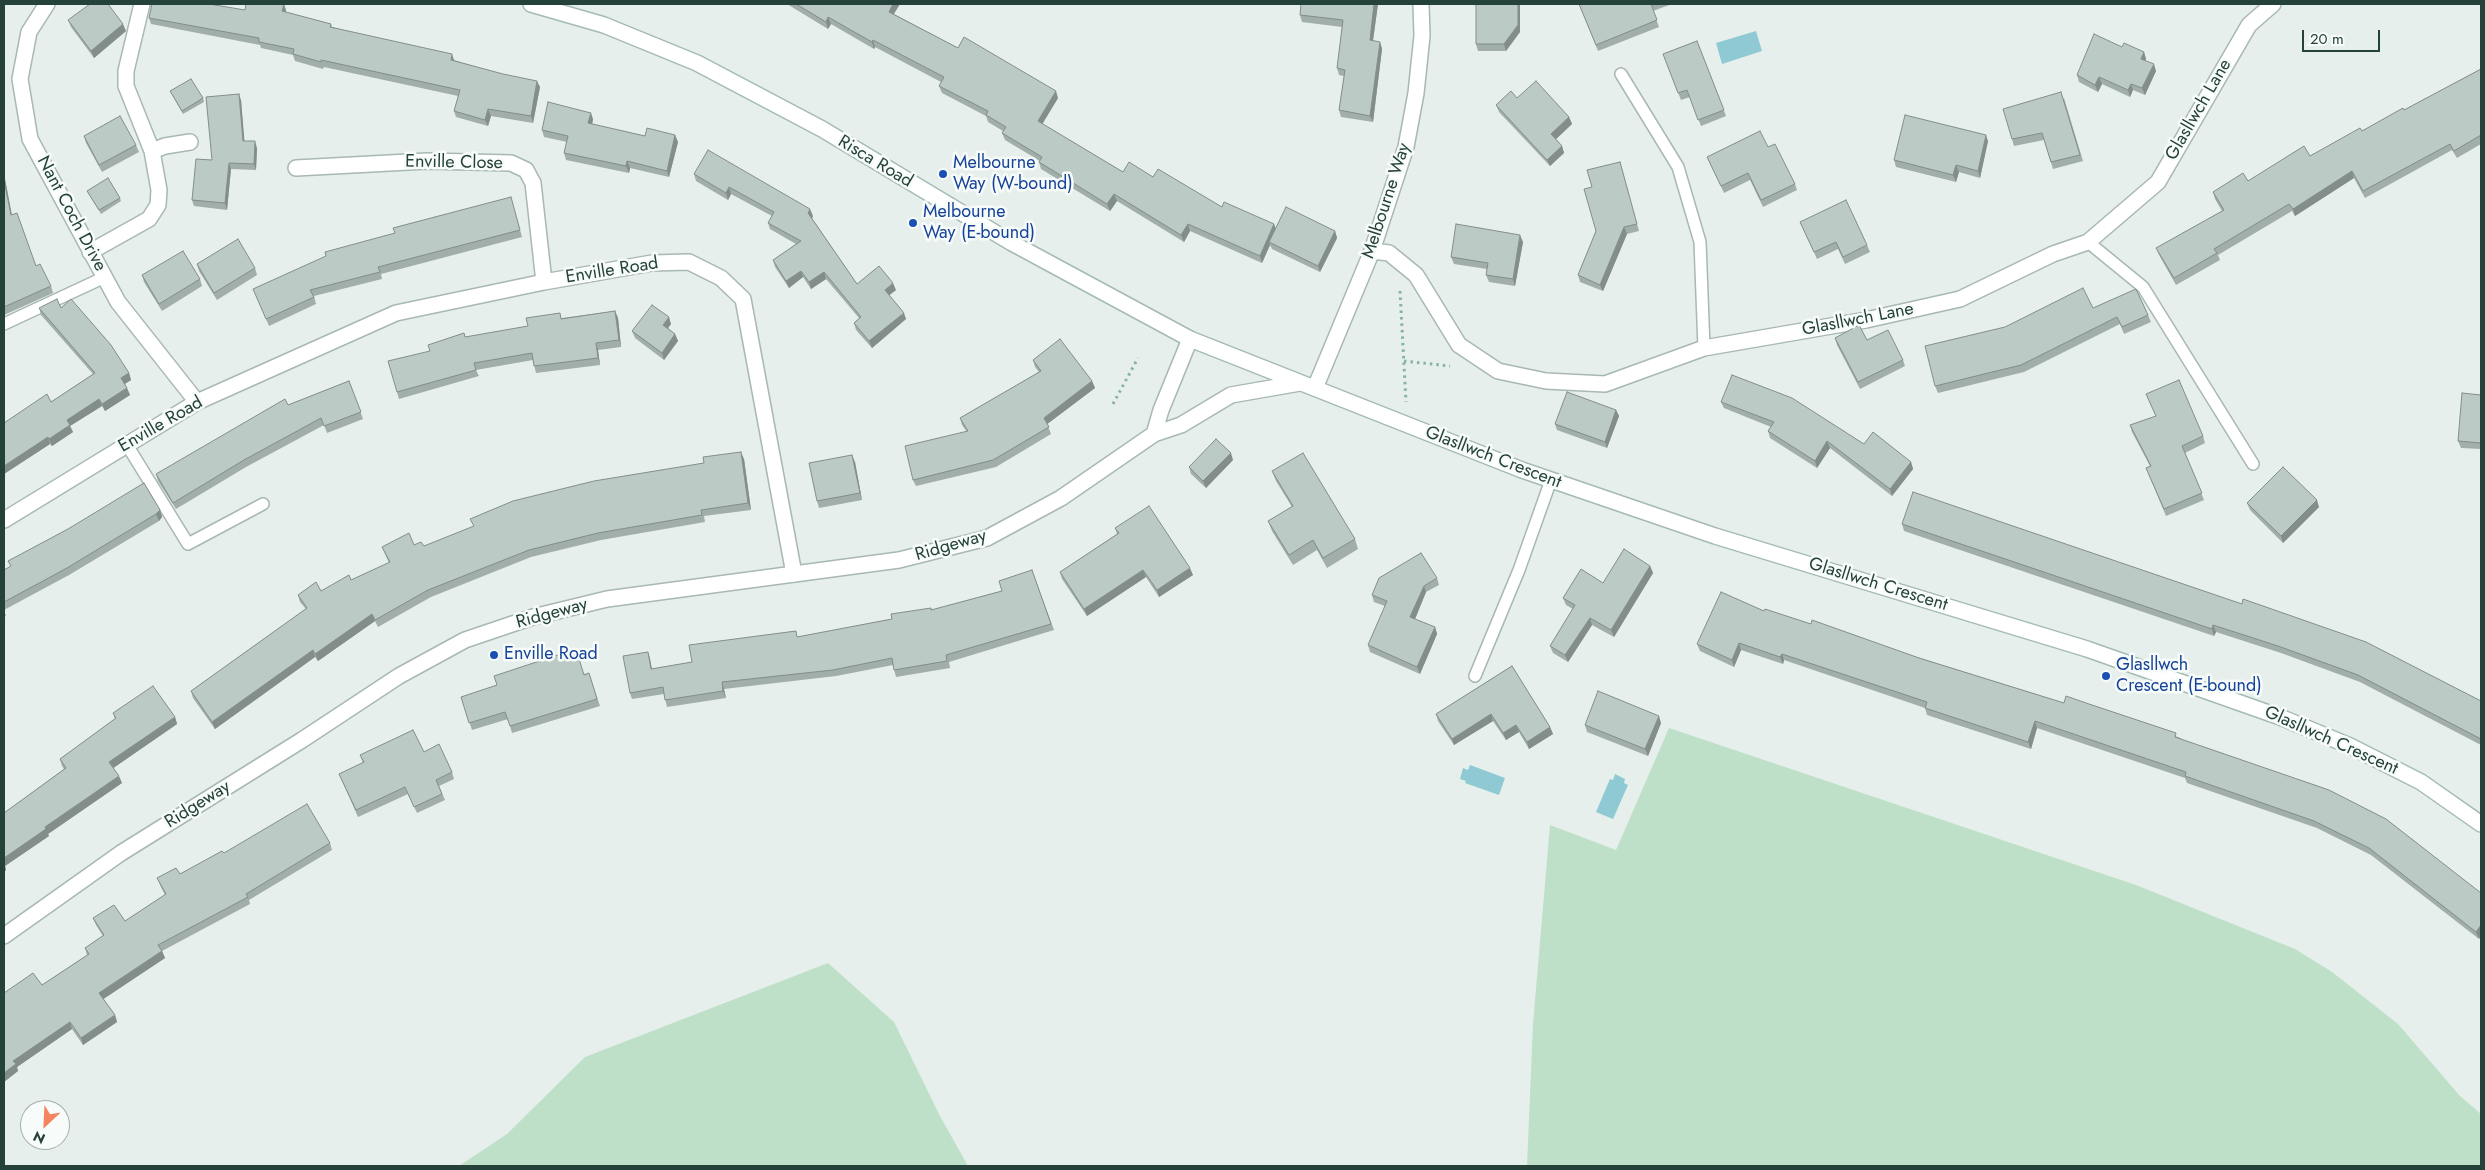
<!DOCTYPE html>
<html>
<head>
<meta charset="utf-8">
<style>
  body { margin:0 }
  #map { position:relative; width:2485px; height:1170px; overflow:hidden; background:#e6efeb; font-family:Jost,sans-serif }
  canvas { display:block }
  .frame { position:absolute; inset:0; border:5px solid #24423a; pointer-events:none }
  .north { position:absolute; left:20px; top:1100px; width:50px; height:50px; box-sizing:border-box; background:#f7fbf9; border:1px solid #a3b1ad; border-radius:50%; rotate:205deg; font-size:14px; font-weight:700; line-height:20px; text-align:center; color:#24423a }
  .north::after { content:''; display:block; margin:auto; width:18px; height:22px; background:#f4845f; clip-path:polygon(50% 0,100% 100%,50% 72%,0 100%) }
  .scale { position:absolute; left:2302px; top:30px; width:78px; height:22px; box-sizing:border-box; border:2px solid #24423a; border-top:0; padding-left:6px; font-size:15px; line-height:18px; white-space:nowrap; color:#24423a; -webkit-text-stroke:4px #f7fbf9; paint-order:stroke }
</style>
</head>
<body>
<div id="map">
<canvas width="2485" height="1170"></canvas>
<div class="frame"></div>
<div class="north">N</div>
<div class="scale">20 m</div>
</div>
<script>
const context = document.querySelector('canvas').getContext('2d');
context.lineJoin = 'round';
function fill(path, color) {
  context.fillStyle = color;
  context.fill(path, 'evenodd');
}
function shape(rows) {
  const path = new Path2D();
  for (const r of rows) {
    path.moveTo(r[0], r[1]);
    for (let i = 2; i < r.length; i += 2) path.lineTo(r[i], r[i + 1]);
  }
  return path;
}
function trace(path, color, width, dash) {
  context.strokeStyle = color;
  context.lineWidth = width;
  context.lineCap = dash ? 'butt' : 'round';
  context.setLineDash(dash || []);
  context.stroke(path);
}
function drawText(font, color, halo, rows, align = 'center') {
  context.font = font + ' Jost,sans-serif';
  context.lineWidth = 5;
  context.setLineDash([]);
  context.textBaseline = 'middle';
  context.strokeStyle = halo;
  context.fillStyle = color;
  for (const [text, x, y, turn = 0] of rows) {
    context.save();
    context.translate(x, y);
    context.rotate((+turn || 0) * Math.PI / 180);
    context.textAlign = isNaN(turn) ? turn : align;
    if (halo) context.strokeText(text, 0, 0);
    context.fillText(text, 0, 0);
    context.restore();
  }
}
fill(shape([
  [1669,728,2136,885,2295,949,2332,972,2398,1024,2460,1096,2481,1114,2481,1166,1527,1166,1533,1024,1550,825,1616,850],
  [828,963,894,1022,940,1116,968,1166,459,1166,507,1134,585,1057]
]), '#bfe0c8');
fill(shape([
  [1756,31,1762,51,1722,64,1716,43],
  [1470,765,1505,778,1499,795,1465,783,1466,781,1460,779,1463,768,1468,770],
  [1615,774,1625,779,1624,783,1628,785,1613,819,1596,812,1610,779,1613,780]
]), '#8ec9d4');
const service = shape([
  [1621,74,1678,167,1700,242,1704,348],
  [2088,242,2143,287,2253,464],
  [4,324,105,277],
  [127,445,188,544,263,504],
  [1475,676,1519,570,1551,480]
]);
const minor = shape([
  [47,4,29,32,20,79,30,139,118,302,197,402],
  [152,151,165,146,190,142],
  [296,168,427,161,511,163,526,170,533,183,544,282],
  [1372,251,1389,253,1416,275,1459,345,1498,371,1546,381,1605,384,1704,348,1866,320,1960,299,2053,254,2088,242,2158,182,2249,25,2273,4],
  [90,252,149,219,158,205,159,190,152,151,126,86,126,71,142,4],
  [1315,388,1372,251,1406,147,1416,93,1422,36,1421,4],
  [4,520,197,402,396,313,544,282,652,263,689,262,721,278,743,299,794,574]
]);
const tertiary = shape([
  [1154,434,1161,410,1190,339],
  [4,936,121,853,302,740,399,676,465,640,533,617,607,599,899,560,987,538,1061,498,1154,434,1181,425,1231,395,1300,383]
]);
const secondary = shape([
  [531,4,604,25,697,63,822,129,1012,243,1190,339,1522,470,1715,536,2087,649,2280,717,2350,746,2421,782,2481,824]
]);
trace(service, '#a8b8b2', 14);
trace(minor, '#a8b8b2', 18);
trace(tertiary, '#a8b8b2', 18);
trace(secondary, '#a4bbb3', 18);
trace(shape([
  [1400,291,1406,402],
  [1404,361,1450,366],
  [1113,404,1138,358]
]), '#86b3a5', 3, [2.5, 4]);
trace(service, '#fff', 11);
trace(minor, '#fff', 15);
trace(tertiary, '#fff', 15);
trace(secondary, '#fff', 15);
fill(shape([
  [787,4,900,4,894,14,958,48,1058,98,1042,124,1123,172,1153,177,1222,207,1274,224,1276,229,1335,231,1337,238,1320,272,1272,249,1270,245,1262,263,1190,231,1184,242,1117,201,1110,211,1041,169,1039,162,1040,161,1005,140,1002,133,1003,131,988,122,986,116,942,93,939,86,941,82,875,47,874,49,831,24,828,29],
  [1378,4,1373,41,1380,42,1382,49,1373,122,1341,117,1339,110,1344,76,1339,75,1337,68,1342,27,1302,22,1300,15],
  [1579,4,1672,4,1653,11,1659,27,1598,51],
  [245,10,286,10,286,12,331,24,332,27,454,60,540,87,533,123,491,116,488,126,456,117,454,111,458,96,324,67,323,69,295,61,293,55,261,48,260,45,151,24,149,18],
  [68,20,126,31,94,58,71,27],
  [1520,32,1506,51,1478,51,1476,44],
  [1697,41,1726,116,1701,126,1690,97,1681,100,1663,54],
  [2122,47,2144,52,2146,59,2145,61,2156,71,2145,95,2133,90,2130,97,2102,84,2098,92,2079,82,2077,75],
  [2481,69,2481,144,2457,158,2452,150,2365,198,2354,178,2295,216,2292,211,2218,255,2220,260,2176,285,2159,255,2156,248,2222,211,2215,199,2213,192,2248,181,2310,156,2404,110],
  [170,91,203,98,204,102,183,114],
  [1517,98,1569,117,1572,124,1556,139,1562,146,1564,153,1550,166,1499,112,1496,105],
  [2064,98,2083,161,2053,169,2044,140,2014,146,2012,139],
  [241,100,244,141,257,148,256,170,231,169,227,210,194,206,192,200],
  [593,119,592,124,645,136,675,135,678,142,669,177,630,168,629,173,566,160,564,153,567,142,544,137,542,130],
  [84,136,136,145,139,152,102,172,86,143],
  [1988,141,1980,178,1959,172,1956,182,1896,167,1894,160],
  [1768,147,1795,184,1797,190,1763,207,1750,180,1724,193,1707,157],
  [1620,162,1639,231,1627,234,1603,291,1580,282,1578,275,1596,231],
  [4,174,12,215,36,266,51,286,53,293,4,315],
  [694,174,813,216,812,218,857,284,896,290,889,295,906,319,872,348,856,330,854,323,859,318,826,279,811,289,803,277,789,288,775,267,773,260,796,244,770,229,768,223,772,216,731,194,728,200,696,181],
  [87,191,120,198,121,201,101,214],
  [511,197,522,237,381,274,382,279,314,296,316,304,269,326,253,289,395,233],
  [1800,222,1867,245,1870,252,1845,264,1838,249,1817,259],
  [1523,242,1515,286,1489,282,1486,275,1487,269,1454,264,1451,257],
  [197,264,255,268,257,275,217,300,199,271],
  [142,275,200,279,202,286,162,311,144,282],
  [39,308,61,308,129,373,131,380,125,384,130,395,105,411,102,406,70,426,73,432,52,446,50,444,4,474,4,423,51,402,93,374,41,315],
  [2093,308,2148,315,2151,322,2124,334,2120,324,2024,372,1938,393,1935,386],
  [615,311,618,318,621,347,598,350,600,365,536,373,533,360,476,370,479,376,399,399,397,392,430,351,562,318],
  [671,324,668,328,675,334,678,341,664,360,635,338,632,331],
  [1835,338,1867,340,1903,360,1905,366,1860,389,1837,345],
  [1033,360,1092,381,1095,388,1047,424,1051,434,996,467,916,486,913,480,967,432,962,425,960,418,1039,372,1035,367],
  [349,381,363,419,327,433,324,425,246,467,176,509,158,481,156,474,288,405],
  [2146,394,2203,436,2205,443,2185,453,2204,500,2166,516,2146,468,2150,466,2132,432,2130,425,2156,416],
  [2481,395,2481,449,2461,448,2458,441],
  [1721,402,1864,444,1911,462,1913,469,1892,496,1830,448,1817,468,1770,438,1768,431,1771,427,1724,408],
  [1616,410,1619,416,1607,448,1557,430,1555,424],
  [744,459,751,510,704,516,705,522,601,540,531,557,431,597,378,627,375,621,318,661,315,657,215,729,193,698,191,691,306,609,300,602,298,595,321,591,351,580,389,563,382,547,414,545,424,546],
  [1233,460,1206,488,1191,474,1189,467],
  [855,462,862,500,819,508,817,501],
  [1272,471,1355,539,1358,549,1327,568,1317,550,1293,565,1272,531,1268,521,1292,507,1276,481],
  [2247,503,2319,507,2283,543,2250,510],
  [160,510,162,517,159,521,69,575,4,610,6,616,4,617,4,570,11,567,8,561],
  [1902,524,2481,701,2481,745,2360,682,2281,653,2216,632,2214,636,1904,531],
  [1115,528,1193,575,1159,597,1146,577,1087,616,1062,579,1060,572,1117,534],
  [1650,566,1653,573,1614,637,1592,625,1568,662,1553,653,1550,646,1573,609,1566,605,1563,598],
  [1032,570,1054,630,949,662,950,668,896,677,893,665,836,676,724,689,726,698,667,707,664,694,632,699,630,693,648,652,650,659,652,669,692,662,798,637,892,619,931,608,932,610,1002,591],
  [1437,578,1439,585,1426,592,1415,619,1435,627,1437,634,1420,674,1370,652,1368,645,1385,606,1374,602,1372,595],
  [1764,611,1811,624,2064,703,2178,737,2481,893,2481,935,2479,939,2371,855,2317,828,2187,783,2185,778,2037,728,2031,749,1927,715,1925,708,1784,660,1783,664,1741,650,1734,667,1700,651,1697,644],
  [1512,666,1550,727,1553,734,1529,749,1519,732,1506,740,1493,721,1454,745,1438,721,1436,714],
  [589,673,600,706,512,733,508,719,472,730,461,697],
  [113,713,175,717,177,724,113,768,122,783,48,834,49,836,5,866,6,870,4,872,4,813,64,769,62,766,60,759,115,719],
  [1661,723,1648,756,1587,732,1585,725],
  [424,752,452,772,454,779,439,786,445,800,417,813,408,794,358,817,339,774,363,763,360,755],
  [330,843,332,850,249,900,250,904,162,951,165,958,103,999,115,1015,117,1022,83,1045,72,1029,17,1067,18,1071,4,1082,4,993,42,985,87,955,85,948,103,936,96,925,93,918,125,921,165,895,160,885,157,878,180,874,224,853]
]), '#a1aea9');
fill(shape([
  [284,4,286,10,285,17,282,11],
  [893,4,900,4,891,18,889,12],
  [1374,4,1378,4,1372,47,1370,40],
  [1518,4,1520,4,1520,32,1506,51,1504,44],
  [828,17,831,24,828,29,826,22],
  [123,24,126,31,94,58,91,51],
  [873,40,875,47,874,49,872,42],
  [1380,42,1382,49,1373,122,1370,116],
  [2144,52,2146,59,2143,66,2141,59],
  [452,54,454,60,453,66,451,60],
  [2154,64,2156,71,2145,95,2142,88],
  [2099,77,2102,84,2098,92,2095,85],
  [537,81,540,87,533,123,531,116],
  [2131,84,2133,90,2130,97,2128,90],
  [1056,91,1058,98,1040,128,1038,121],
  [239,94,241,100,245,147,243,141],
  [488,109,491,116,488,126,485,120],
  [591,113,593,119,591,130,588,123],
  [1569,117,1572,124,1554,141,1551,134],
  [675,135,678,142,669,177,667,171],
  [1986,135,1988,141,1980,178,1978,171],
  [255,141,257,148,256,170,254,164],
  [1562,146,1564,153,1550,166,1547,160],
  [627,161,630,168,629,173,626,166],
  [229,163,231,169,227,210,225,203],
  [1956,165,1959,172,1956,182,1953,175],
  [2352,171,2354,178,2295,216,2293,209],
  [4,174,13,222,11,215,4,180],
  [729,187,731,194,728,200,726,193],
  [1114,194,1117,201,1110,211,1107,204],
  [810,209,813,216,811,220,808,213],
  [1188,224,1190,231,1184,242,1181,235],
  [1274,224,1276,231,1269,242,1270,245,1262,263,1260,256],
  [1624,227,1627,234,1603,291,1600,285],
  [1335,231,1337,238,1320,272,1318,266],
  [1520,235,1523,242,1515,286,1513,279],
  [801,271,803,277,789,288,786,281],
  [824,272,826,279,811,289,809,282],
  [893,283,896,290,887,297,885,290],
  [615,311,618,318,621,347,619,340],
  [904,313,906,319,872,348,869,341],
  [669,317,671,324,665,332,663,325],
  [675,334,678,341,664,360,662,353],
  [596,343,598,350,600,365,598,358],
  [129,373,131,380,123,385,121,378],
  [1092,381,1095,388,1046,425,1044,418],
  [127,388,130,395,105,411,102,404],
  [99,399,102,406,70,426,73,432,52,446,49,439,67,420],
  [1616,410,1619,416,1607,448,1605,442],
  [48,437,50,444,4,474,4,466],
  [1827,441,1830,448,1817,468,1815,461],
  [741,452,744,459,751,510,748,503],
  [1231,453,1233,460,1206,488,1203,481],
  [852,455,855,462,862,500,860,493],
  [1911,462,1913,469,1892,496,1890,489],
  [2317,500,2319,507,2283,543,2281,536],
  [160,510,162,517,159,521,156,514],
  [1650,566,1653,573,1614,637,1611,630],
  [1190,568,1193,575,1159,597,1157,590],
  [1143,570,1146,577,1087,616,1084,609],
  [1424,586,1426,592,1413,624,1410,617],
  [372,614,375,621,318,661,315,654],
  [1590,618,1592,625,1568,662,1565,655],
  [2213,625,2216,632,2214,636,2212,629],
  [1435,627,1437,634,1420,674,1417,667],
  [1739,643,1741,650,1734,667,1732,660],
  [313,650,315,657,215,729,212,722],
  [648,652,650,659,653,676,651,669],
  [1782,654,1784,660,1783,664,1780,657],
  [722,682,724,689,726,698,723,691],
  [1491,714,1493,721,1454,745,1452,739],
  [1659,716,1661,723,1648,756,1645,749],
  [175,717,177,724,112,769,109,762],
  [2035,721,2037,728,2031,749,2028,742],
  [1516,725,1519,732,1506,740,1503,733],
  [1550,727,1553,734,1529,749,1527,742],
  [119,776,122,783,48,834,49,836,5,866,6,870,4,872,4,858,45,827],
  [2481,925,2481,935,2479,939,2476,932],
  [162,951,165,958,102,1000,99,993],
  [115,1015,117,1022,83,1045,81,1038],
  [70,1022,72,1029,17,1067,18,1071,4,1082,4,1073,13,1061]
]), '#838d89');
const building = shape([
  [90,4,108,4,123,24,91,51,68,20,90,4],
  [152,4,209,4,245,10,246,4,284,4,282,11,331,24,330,27,452,54,451,60,503,74,537,81,531,116,488,109,485,120,454,111,460,90,321,60,321,62,293,54,294,49,259,42,259,38,149,18,152,4],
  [796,4,893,4,889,12,958,48,964,37,1056,91,1038,121,1123,172,1129,162,1153,177,1158,169,1222,207,1224,202,1274,224,1260,256,1188,224,1181,235,1114,194,1107,204,1039,162,1042,157,1002,133,1006,127,986,115,988,111,939,86,944,77,873,40,872,42,828,17,826,22,796,4],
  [1301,4,1374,4,1370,40,1380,42,1370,116,1339,110,1345,70,1337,68,1343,20,1300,15,1301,4],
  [1476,4,1518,4,1518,25,1504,44,1476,44,1476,4],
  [1579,4,1651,4,1657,20,1596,45,1579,4],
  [2094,34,2122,47,2124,43,2144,52,2141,59,2154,64,2142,88,2131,84,2128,90,2099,77,2095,85,2077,75,2094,34],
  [1697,41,1724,110,1698,120,1687,90,1678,93,1663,54,1697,41],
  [2481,69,2481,135,2454,151,2450,144,2363,191,2352,171,2293,209,2289,204,2214,249,2217,253,2174,278,2156,248,2224,210,2213,192,2243,173,2248,181,2304,146,2310,156,2360,128,2362,131,2403,108,2404,110,2481,69],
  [191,79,203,98,182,111,170,91,191,79],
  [1536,81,1569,117,1551,134,1562,146,1547,160,1496,105,1511,91,1517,98,1536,81],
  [2061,92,2080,155,2051,162,2042,133,2012,139,2003,109,2061,92],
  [239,94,243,141,255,141,254,164,229,163,225,203,192,200,196,159,212,160,206,97,239,94],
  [548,102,591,113,588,123,645,136,647,128,675,135,667,171,627,161,626,166,564,153,568,136,542,130,548,102],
  [1905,115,1986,135,1978,171,1956,165,1953,175,1894,160,1905,115],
  [120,116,136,145,99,165,84,136,120,116],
  [1760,131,1768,147,1775,144,1795,184,1761,200,1748,173,1721,186,1707,157,1760,131],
  [708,150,810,209,808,213,857,284,879,266,893,283,885,290,904,313,869,341,854,323,861,317,824,272,809,282,801,271,786,281,773,260,801,241,768,223,774,212,729,187,726,193,694,174,708,150],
  [1620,162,1637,224,1624,227,1600,285,1578,275,1596,231,1584,189,1592,187,1587,170,1620,162],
  [108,178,120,198,99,210,87,191,108,178],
  [4,180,11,215,17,213,36,266,40,264,51,286,4,307,4,180],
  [511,197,520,230,378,267,380,272,310,290,314,297,266,319,253,289,326,256,325,252,395,233,393,228,511,197],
  [1846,200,1867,245,1843,257,1836,242,1814,252,1800,222,1846,200],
  [1286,207,1335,231,1318,266,1269,242,1286,207],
  [1456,224,1520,235,1513,279,1486,275,1488,263,1451,257,1456,224],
  [238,239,255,268,214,293,197,264,238,239],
  [183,251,200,279,159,304,142,275,183,251],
  [2083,288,2093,308,2136,289,2148,315,2122,327,2117,317,2021,365,1935,386,1925,346,2005,327,2083,288],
  [57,299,61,308,71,299,111,345,129,373,121,378,127,388,102,404,99,399,67,420,70,425,49,439,48,437,4,466,4,423,47,394,51,402,95,373,39,308,57,299],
  [652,305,669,317,663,325,675,334,662,353,632,331,652,305],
  [615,311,619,340,596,343,598,358,534,366,532,353,474,363,476,370,397,392,388,361,430,351,428,345,464,333,465,337,528,326,526,318,560,313,561,319,615,311],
  [1859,325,1867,340,1888,330,1903,360,1858,382,1835,338,1859,325],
  [1060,339,1092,381,1044,418,1049,427,993,460,913,480,905,446,968,431,960,418,1041,371,1033,360,1060,339],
  [1732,375,1792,398,1864,444,1873,432,1911,462,1890,489,1827,441,1815,461,1768,431,1774,422,1721,402,1732,375],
  [2179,380,2203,436,2182,446,2202,493,2164,509,2146,468,2151,466,2130,425,2156,416,2146,394,2179,380],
  [349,381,361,412,324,426,321,418,244,460,173,503,156,474,285,399,288,405,349,381],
  [1567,392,1616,410,1605,442,1555,424,1567,392],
  [2462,393,2481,395,2481,443,2458,441,2462,393],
  [1216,439,1231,453,1203,481,1189,467,1216,439],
  [741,452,748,503,701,510,702,515,598,533,529,550,428,590,375,620,372,614,315,654,313,650,212,722,191,691,307,608,298,595,316,582,321,591,349,575,351,580,390,562,382,547,409,533,414,545,421,542,424,546,474,526,470,519,513,501,594,481,704,463,703,457,741,452],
  [1303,453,1355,539,1323,558,1313,540,1289,555,1268,521,1293,506,1272,471,1303,453],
  [852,455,860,493,817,501,809,463,852,455],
  [2283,467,2317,500,2281,536,2247,503,2283,467],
  [144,483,160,510,156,514,67,568,4,602,4,570,11,566,8,561,68,529,144,483],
  [1913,492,2242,604,2243,599,2366,642,2481,701,2481,739,2358,675,2278,646,2213,625,2212,629,1902,524,1913,492],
  [1149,506,1190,568,1157,590,1143,570,1084,609,1060,572,1119,533,1115,528,1149,506],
  [1624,549,1650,566,1611,630,1590,618,1565,655,1550,646,1575,605,1563,598,1581,569,1603,583,1624,549],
  [1421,553,1437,578,1424,586,1410,617,1435,627,1417,667,1368,645,1387,601,1372,595,1379,578,1421,553],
  [1032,570,1051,624,946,655,947,661,894,670,892,658,833,670,722,682,723,691,665,700,663,687,630,693,623,656,648,652,651,669,692,662,689,645,796,631,797,637,892,619,891,614,931,608,931,610,1002,591,999,581,1032,570],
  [1721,592,1764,611,1765,609,1811,624,1812,620,1919,658,2064,703,2066,696,2089,704,2176,733,2175,737,2329,790,2386,819,2481,893,2481,925,2476,932,2369,848,2314,821,2185,776,2186,772,2035,721,2028,742,1925,708,1927,702,1782,654,1780,657,1739,643,1732,660,1697,644,1721,592],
  [576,649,584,675,589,673,597,699,510,726,505,712,469,723,461,697,497,685,494,676,576,649],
  [1512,666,1550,727,1527,742,1516,725,1503,733,1491,714,1452,739,1436,714,1512,666],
  [153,686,175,717,109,762,119,776,45,827,46,829,4,858,4,813,66,768,60,759,116,718,113,713,153,686],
  [1598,691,1659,716,1645,749,1585,725,1598,691],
  [413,730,424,752,439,744,452,772,436,780,442,794,414,807,405,787,356,810,339,774,364,762,360,755,413,730],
  [307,804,330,843,246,894,248,897,158,945,162,951,99,993,115,1015,81,1038,70,1022,13,1061,16,1064,4,1073,4,993,33,973,42,985,89,954,85,948,104,935,93,918,114,905,125,921,166,894,157,878,176,868,180,874,222,851,224,853,307,804]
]);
fill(building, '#bbcac4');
trace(building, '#838d89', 1);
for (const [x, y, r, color] of [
  [943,174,5,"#1a4fb4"],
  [913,223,5,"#1a4fb4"],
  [494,655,5,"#1a4fb4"],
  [2106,676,5,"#1a4fb4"]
]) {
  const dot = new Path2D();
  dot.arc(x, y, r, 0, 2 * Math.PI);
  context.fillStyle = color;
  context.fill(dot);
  trace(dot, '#f7fbf9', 2);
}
drawText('18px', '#24423a', '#f7fbf9', [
  ["Glasllwch Lane",2199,110,-60],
  ["Risca Road",875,162,31],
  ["Enville Close",454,163,1],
  ["Melbourne Way",1387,201,-72],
  ["Nant Coch Drive",71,214,62],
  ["Enville Road",612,271,-9],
  ["Glasllwch Lane",1858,320,-11],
  ["Enville Road",161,425,-30],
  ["Glasllwch Crescent",1493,458,21],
  ["Ridgeway",951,546,-16],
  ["Glasllwch Crescent",1878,585,17],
  ["Ridgeway",552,614,-15],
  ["Glasllwch Crescent",2331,741,24],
  ["Ridgeway",198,805,-32]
]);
drawText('18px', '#164399', '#f7fbf9', [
  ["Melbourne",953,164],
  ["Way (W-bound)",953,185],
  ["Melbourne",923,213],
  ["Way (E-bound)",923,234],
  ["Enville Road",504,655],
  ["Glasllwch",2116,666],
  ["Crescent (E-bound)",2116,687]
], 'left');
</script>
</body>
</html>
